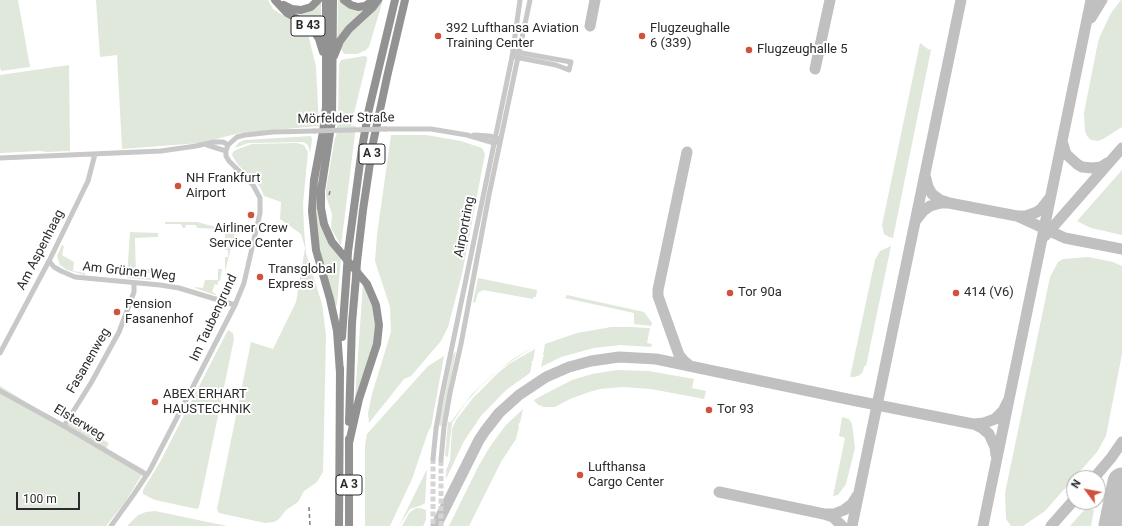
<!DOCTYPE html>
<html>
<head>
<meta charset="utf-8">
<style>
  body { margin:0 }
  #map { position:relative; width:1122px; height:526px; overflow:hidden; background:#fff; font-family:Roboto,sans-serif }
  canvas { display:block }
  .north { position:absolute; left:1066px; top:470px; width:40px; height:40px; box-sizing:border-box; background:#fff; border:1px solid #aaa; border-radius:50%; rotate:302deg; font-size:11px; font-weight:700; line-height:16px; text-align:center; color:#2b2b2b }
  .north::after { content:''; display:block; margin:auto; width:14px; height:18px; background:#d2503e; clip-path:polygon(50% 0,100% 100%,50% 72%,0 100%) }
  .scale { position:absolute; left:16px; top:492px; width:64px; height:18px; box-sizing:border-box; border:2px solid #2b2b2b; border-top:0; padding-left:5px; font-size:12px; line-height:14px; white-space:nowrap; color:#2b2b2b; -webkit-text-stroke:3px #fff; paint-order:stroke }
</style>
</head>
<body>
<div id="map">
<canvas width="1122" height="526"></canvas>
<div class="north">N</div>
<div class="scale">100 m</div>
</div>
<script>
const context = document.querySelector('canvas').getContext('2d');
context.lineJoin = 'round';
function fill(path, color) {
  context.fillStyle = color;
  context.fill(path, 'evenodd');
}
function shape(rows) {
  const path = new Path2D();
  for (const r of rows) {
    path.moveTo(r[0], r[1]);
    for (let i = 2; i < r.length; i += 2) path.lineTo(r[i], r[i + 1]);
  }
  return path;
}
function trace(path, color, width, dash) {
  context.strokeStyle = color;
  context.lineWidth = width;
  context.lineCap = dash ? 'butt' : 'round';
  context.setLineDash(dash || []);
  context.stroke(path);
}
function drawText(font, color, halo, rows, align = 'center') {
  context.font = font + ' Roboto,sans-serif';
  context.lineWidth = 4;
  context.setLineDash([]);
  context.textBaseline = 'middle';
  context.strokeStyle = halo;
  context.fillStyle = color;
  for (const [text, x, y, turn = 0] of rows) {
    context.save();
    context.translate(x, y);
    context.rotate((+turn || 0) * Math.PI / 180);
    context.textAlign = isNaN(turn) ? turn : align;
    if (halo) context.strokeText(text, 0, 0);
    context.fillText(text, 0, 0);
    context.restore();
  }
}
fill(shape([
  [0,0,18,0,30,67,1,71,0,67],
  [96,0,268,0,273,9,302,28,309,38,316,67,319,126,240,133,200,143,122,149,117,55,100,57],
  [321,0,321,38,288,10],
  [338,0,368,7,337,44],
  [380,0,383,0,369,47,366,50,357,54,344,54,341,49,343,43,348,33],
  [1121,0,1122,0,1122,127,1103,139,1098,141,1091,140,1087,136,1085,131,1084,113,1098,42,1101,34,1111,13],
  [920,43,928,49,931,50,893,238,889,237,884,234,882,225],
  [364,56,367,57,367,60,351,126,356,126,341,246,331,228,332,214,326,196,326,190,335,137,336,137,338,118,339,64,341,60],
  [69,65,70,151,47,152,40,151,0,153,0,75],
  [391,135,426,135,461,141,482,148,485,154,462,274,448,327,441,341,411,376,404,379,369,423,368,413,372,394,391,332,390,307,375,261,377,235],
  [311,136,312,140,310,153,308,145,304,142,248,143,235,148,238,143,245,140],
  [325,138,318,206,341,257,337,305,335,305,320,250,315,217,316,193],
  [297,143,304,145,308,152,303,204,304,229,306,253,322,304,326,335,323,472,317,482,304,491,298,502,286,510,279,519,274,522,265,523,219,513,217,509,251,342,273,349,296,302,305,248,301,234,280,219,281,202,264,196,260,187,248,174,238,165,232,155,233,152,238,149,252,144],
  [1122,170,1122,235,1091,228,1077,221],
  [165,222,197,222,235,232,219,296,225,272,225,257,228,257,228,250,225,250,225,234,223,231,218,229,197,228,196,225,186,225,185,228,183,228,181,224,165,224],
  [130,232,158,233,158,237,135,238,136,276,145,276,145,269,152,269,151,273,148,273,148,278,151,278,151,280,127,278],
  [62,245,64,246,62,255,74,262,73,271,85,273,85,275,67,270,60,265,57,256],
  [891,246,866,366,864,366,863,371,860,375,855,377,850,377,875,260,880,251],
  [1088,257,1113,262,1122,266,1122,354,1106,436,1097,452,1045,511,1023,526,1011,526,1006,519,1005,493,1050,277,1058,262,1063,259],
  [218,269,222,269,220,281,218,281,218,285,215,284,212,292,216,294,215,295,195,288,195,287,203,288,205,280,218,280],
  [478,278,537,290,536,297,533,297,533,299,483,290,478,293,475,303,473,302],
  [363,283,367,289,367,295,373,303,376,335,355,399],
  [567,295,644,312,652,323,651,326,634,324,634,313,565,298],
  [611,327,630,327,650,328,647,343,652,344,651,347,620,345,594,348,561,357,541,367,543,357,545,356,543,355,545,344,577,333],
  [228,330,233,333,234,339,199,507,197,509,155,500,143,494,143,490,160,462],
  [536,345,497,371,481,386,467,401,452,423,448,456,448,457,445,456,448,422,451,422,471,395,492,375,513,359],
  [535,349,533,361,531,362,532,363,530,373,506,390,481,416,464,441,446,479,446,470,450,461,452,429,456,420,473,398,498,373,509,364],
  [456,351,442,425,440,426,439,424,453,355],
  [444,356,431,427,428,432,412,479,390,526,365,526,365,445,367,434,428,366],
  [617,370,649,371,694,379,692,388,706,391,704,399,651,389,623,387,600,389,589,392,570,399,555,407,542,407,542,405,540,406,535,402,534,400,543,395,572,380,592,374],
  [0,386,65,426,70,422,109,443,106,449,145,470,125,502,106,526,0,526],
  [523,409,520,423,518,424,519,426,516,439,501,462,469,526,449,526,478,467,491,445,506,425],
  [842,417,849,419,852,424,855,448,846,484,838,495,833,496,845,438,839,436],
  [427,469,425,503,422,505,410,509,399,526],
  [416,508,420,508,426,510,426,520,423,526,402,526,409,513],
  [1086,508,1094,510,1091,526,1070,526],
  [155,511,198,520,227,526,127,526,138,515,146,512]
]), '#dfe8da');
trace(shape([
  [1091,18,1102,0],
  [590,26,595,0],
  [815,69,830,0],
  [1062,141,1066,154,1077,164,1082,167,1093,168,1101,167,1107,163],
  [687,152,658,290,658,296,679,355,684,361,689,365],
  [925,175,928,187,932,194,940,200,947,202],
  [1017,216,1026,216,1037,212,1042,208,1049,199],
  [916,220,923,211,930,206,941,203,949,203,1017,216,1065,238,1122,249],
  [1045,236,1122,148],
  [974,424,982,428,989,434,995,447,996,455],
  [1094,478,1111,458,1122,442],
  [719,492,824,514,833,517,842,526],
  [825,514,834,514,844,510,852,504,857,496],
  [436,526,479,440,485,431,499,413,519,395,546,377,569,367,591,361,619,357,656,359,852,400,973,424,984,423,995,419,1003,411,1008,401],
  [852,526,961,0],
  [983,526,1091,0],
  [1051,526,1074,500]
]), '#c0c0c0', 11);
trace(shape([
  [1113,526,1122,482]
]), '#c0c0c0', 29);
trace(shape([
  [433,459,433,526],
  [441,526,441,460]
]), '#d5d5d5', 5, [5, 2.5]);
trace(shape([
  [515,57,556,65,569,70,571,62,516,52],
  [385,129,431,129,467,135,494,143,497,142],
  [474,135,489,136,497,138],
  [207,145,226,151],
  [0,158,161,151,196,146,214,142,223,142,228,145],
  [49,261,54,267,61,271,75,277,160,285,179,288,235,305],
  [0,353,49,261,88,181,95,154],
  [0,391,64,426,147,475],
  [64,426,91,383,119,332,134,292,134,283],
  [433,459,436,429,442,395,512,57,520,0],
  [441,460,444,427,450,393,461,344,489,195,530,0],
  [111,526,134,494,150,470,235,305,244,283,260,213,260,198,253,185,229,161,226,156,226,151,228,145,237,137,245,135,273,132,314,131]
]), '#c8c8c8', 5);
trace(shape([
  [275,0,287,13,306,24,314,31,319,39,323,52],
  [326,0,326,107,323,132,314,180,312,211,316,250,330,299,337,331,340,373],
  [333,0,332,120,321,191,321,208,324,224,332,242,367,284,376,305,379,325,377,344,359,399,349,443],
  [344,0,351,5,358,7,365,6,374,0],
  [284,5,292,9,301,10,311,7,318,0],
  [334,56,340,41,349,29,373,7,378,0],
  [348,252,362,148,369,109,395,0],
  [357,262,363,210,373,143,387,77,405,0],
  [342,337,347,268],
  [349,422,352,323,356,277],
  [349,439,349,526],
  [339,526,340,368]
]), '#929292', 8);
trace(shape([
  [329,195,330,191],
  [309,507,310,526]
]), '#808080', 1.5, [4, 3]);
trace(shape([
  [314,131,385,129]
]), '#c8c8c8', 5);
trace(shape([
  [347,268,348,252],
  [356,277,357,262]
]), '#929292', 8);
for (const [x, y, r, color] of [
  [438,36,4,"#d2503e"],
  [642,36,4,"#d2503e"],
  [749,50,4,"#d2503e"],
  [178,186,4,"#d2503e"],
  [251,215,4,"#d2503e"],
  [260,277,4,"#d2503e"],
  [730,293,4,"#d2503e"],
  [956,293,4,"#d2503e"],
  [117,312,4,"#d2503e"],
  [155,402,4,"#d2503e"],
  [709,410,4,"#d2503e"],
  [580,475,4,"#d2503e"]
]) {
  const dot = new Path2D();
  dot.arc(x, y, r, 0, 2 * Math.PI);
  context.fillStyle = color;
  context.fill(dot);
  trace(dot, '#fff', 1.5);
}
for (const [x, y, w] of [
  [308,26,34],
  [372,154,26],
  [349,485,26]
]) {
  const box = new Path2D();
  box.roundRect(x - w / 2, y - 10, w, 20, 3);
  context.fillStyle = '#fff';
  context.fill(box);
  trace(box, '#2b2b2b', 1);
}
drawText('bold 12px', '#2b2b2b', null, [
  ["B 43",308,26],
  ["A 3",372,154],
  ["A 3",349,485]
]);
drawText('13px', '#2b2b2b', '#fff', [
  ["392 Lufthansa Aviation",446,29],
  ["Training Center",446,44],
  ["Flugzeughalle",650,29],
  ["6 (339)",650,44],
  ["Flugzeughalle 5",757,50],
  ["NH Frankfurt",186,179],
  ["Airport",186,194],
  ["Airliner Crew",251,229,"center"],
  ["Service Center",251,244,"center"],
  ["Transglobal",268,270],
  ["Express",268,285],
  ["Tor 90a",738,293],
  ["414 (V6)",964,293],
  ["Pension",125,305],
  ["Fasanenhof",125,320],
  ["ABEX ERHART",163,395],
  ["HAUSTECHNIK",163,410],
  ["Tor 93",717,410],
  ["Lufthansa",588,468],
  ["Cargo Center",588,483]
], 'left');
drawText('13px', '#2b2b2b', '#fff', [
  ["Mörfelder Straße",346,119,-1],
  ["Airportring",465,227,-79],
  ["Am Aspenhaag",41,250,-63],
  ["Am Grünen Weg",129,272,6],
  ["Im Taubengrund",214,318,-65],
  ["Fasanenweg",89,361,-60],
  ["Elsterweg",79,423,31]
]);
</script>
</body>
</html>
